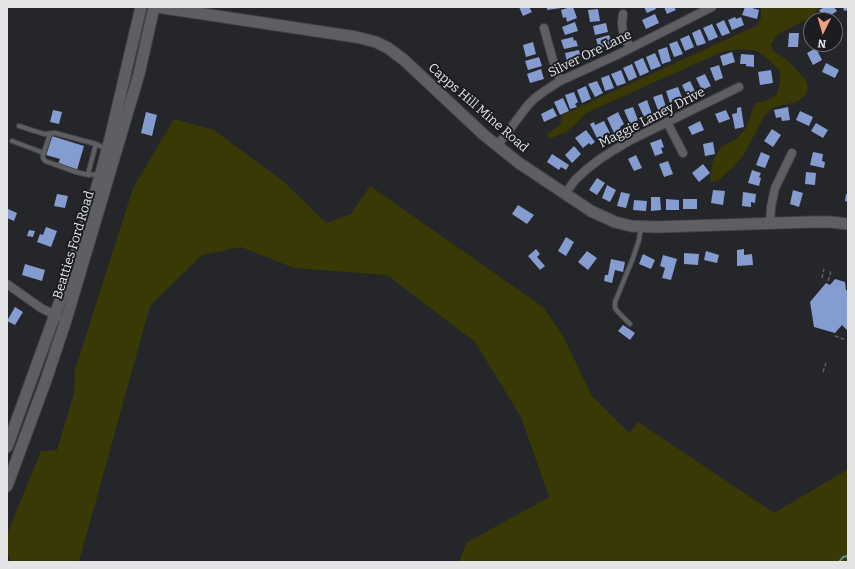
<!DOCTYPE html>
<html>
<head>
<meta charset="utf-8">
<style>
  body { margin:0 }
  #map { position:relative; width:855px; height:569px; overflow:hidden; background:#252629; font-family:Bitter,serif }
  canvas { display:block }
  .frame { position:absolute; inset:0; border:8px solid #e3e4e6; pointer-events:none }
  .north { position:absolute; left:803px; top:12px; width:40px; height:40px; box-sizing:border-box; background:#1b1d20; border:1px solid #6b6d6f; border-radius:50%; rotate:185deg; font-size:11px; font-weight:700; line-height:16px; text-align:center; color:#e3e4e6 }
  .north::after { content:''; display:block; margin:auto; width:14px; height:18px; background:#f2a17e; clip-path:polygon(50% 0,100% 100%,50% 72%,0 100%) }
</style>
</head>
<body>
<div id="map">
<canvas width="855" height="569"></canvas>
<div class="frame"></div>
<div class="north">N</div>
</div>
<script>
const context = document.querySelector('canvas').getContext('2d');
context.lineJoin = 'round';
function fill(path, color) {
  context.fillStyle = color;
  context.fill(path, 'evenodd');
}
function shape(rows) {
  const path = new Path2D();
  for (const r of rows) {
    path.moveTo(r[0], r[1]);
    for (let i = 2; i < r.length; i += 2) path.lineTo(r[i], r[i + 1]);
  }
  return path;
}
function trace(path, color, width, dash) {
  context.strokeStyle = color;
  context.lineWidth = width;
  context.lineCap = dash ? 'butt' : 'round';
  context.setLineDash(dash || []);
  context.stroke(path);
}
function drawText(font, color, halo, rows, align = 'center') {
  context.font = font + ' Bitter,serif';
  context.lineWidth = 4;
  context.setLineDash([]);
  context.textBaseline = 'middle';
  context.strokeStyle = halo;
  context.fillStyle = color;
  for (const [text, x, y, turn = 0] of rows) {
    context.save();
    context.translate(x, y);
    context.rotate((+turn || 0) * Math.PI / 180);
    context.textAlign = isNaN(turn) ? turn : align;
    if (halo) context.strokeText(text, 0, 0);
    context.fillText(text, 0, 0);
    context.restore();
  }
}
fill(shape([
  [761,7,819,7,814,15,800,23,778,34,771,44,773,51,787,60,806,80,808,88,805,96,797,102,782,105,771,109,764,117,743,156,732,168,718,181,712,182,710,179,713,160,721,147,737,138,746,128,753,109,756,103,766,101,777,94,780,82,780,71,767,58,757,51,743,49,724,51,586,113,577,123,566,132,549,139,547,134,560,125,562,115,758,25,761,17],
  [174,119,214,130,284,182,326,223,351,214,370,186,543,307,563,336,592,396,629,433,638,422,774,513,848,469,848,562,459,562,466,543,549,497,521,417,475,342,387,275,294,268,241,247,202,255,150,306,79,562,11,562,7,550,7,534,41,451,57,450,74,393,75,370,133,188]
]), '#383905');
trace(shape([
  [839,562,843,557,848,556]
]), '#5694a0', 2);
fill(shape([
  [519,7,529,7,532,12,523,16],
  [547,7,561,7,561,8,547,10],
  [570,7,573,7,577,18,567,22,566,17,563,18,561,10],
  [644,7,655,7,656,9,647,13],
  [664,7,674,7,676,10,667,14],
  [745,7,749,7,759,10,757,19,742,15],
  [825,7,834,7,837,11,825,19,819,10],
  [843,7,848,7,848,10,844,11],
  [598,9,600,21,590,22,588,10],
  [655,14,659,23,646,29,642,20],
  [735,17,736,19,741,17,744,25,732,30,728,20],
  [724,20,730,33,722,36,716,24],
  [809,20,811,21,811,34,807,34],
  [575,22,578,31,565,35,562,27],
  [606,23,608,32,595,35,593,26],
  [712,24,718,37,709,41,703,28],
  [700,29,706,43,697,46,692,33],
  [789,33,799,33,798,47,788,47],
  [609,35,613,44,599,49,596,39],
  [689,35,694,47,685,51,680,39],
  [573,37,574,41,576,40,578,46,564,49,561,40],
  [677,41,683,54,674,57,669,44],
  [533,42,536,54,526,57,523,45],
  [667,47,671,61,662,64,658,50],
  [816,48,822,60,813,65,807,53],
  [579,50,581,59,567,62,565,53],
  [732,52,735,62,723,66,720,56],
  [655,53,661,66,651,70,646,57],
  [741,54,754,55,754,67,746,66,746,64,740,64],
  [539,57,542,66,528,70,525,61],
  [643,58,649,72,640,76,634,62],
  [826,63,839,70,835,78,822,72],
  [632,64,637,77,629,81,623,68],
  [719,65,723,78,715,81,710,68],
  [541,69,544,79,530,83,527,74],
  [621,70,626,83,617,86,611,74],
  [771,70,773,83,760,85,758,72],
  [705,74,711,86,702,90,696,78],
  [609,75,614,88,605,91,601,78],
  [597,81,603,93,595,97,588,84],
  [690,81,696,93,688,97,682,85],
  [586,86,591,99,582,103,577,90],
  [678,87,683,100,679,101,678,100,670,103,666,91],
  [574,92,578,102,575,104,577,107,570,109,565,95],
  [662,94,666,107,658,110,653,97],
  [563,98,569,111,560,115,554,102],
  [647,100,652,114,644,117,638,104],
  [633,107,638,120,630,124,624,110],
  [741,107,744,127,735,129,732,114,737,113,737,108],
  [788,107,790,120,782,121,781,117,776,118,774,110],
  [553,108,557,116,544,122,541,114],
  [53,110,62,112,59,124,50,122],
  [726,110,730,119,719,123,715,114],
  [800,111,813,117,809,126,796,120],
  [146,112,157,115,152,136,141,133],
  [618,112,624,124,620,127,621,130,614,133,607,118],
  [604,121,610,133,604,136,606,138,599,142,590,124,594,122,595,125],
  [700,121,704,130,692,135,688,127],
  [816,123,828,130,823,138,811,131],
  [772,129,781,135,773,147,764,141],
  [586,130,595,142,591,145,589,143,583,148,575,138],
  [52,136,84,146,77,170,58,164,60,159,46,155],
  [661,139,664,147,661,148,663,153,655,156,650,143],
  [713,142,715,154,705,156,703,144],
  [574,146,581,154,572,163,565,155],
  [761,152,770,156,765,168,756,165],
  [813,152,823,154,822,161,825,162,824,168,810,165],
  [552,154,569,165,566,170,561,167,559,170,547,162],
  [636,155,642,168,634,171,628,159],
  [668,161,673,174,664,177,659,164],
  [703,164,710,173,699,182,692,173],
  [752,170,761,173,759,177,761,178,759,186,748,183],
  [806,172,816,173,815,185,805,184],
  [597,178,605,183,597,195,589,190],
  [607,185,616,190,610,202,602,198],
  [713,190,725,191,723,205,711,203],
  [793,190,803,193,799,207,790,204],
  [621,192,630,194,626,208,617,206],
  [743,192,756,194,755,203,751,202,751,207,742,206],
  [57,194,68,196,65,208,54,206],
  [846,194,848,195,848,202,845,201],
  [651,197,660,197,661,210,651,211],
  [666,199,679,200,679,210,666,210],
  [683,199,697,199,697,209,683,209],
  [634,200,647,201,646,211,633,210],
  [518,205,534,215,527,224,512,214],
  [8,209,17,213,14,221,7,218],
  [46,227,57,231,51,247,37,242,40,234,43,235],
  [29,230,35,231,33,237,27,236],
  [566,237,574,242,566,256,558,251],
  [536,249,540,254,537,257,545,266,540,270,528,256],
  [744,249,744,255,752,254,753,265,737,266,737,250],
  [587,251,597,258,588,270,578,262],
  [706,251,719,255,717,263,704,260],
  [684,253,699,254,698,265,684,264],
  [643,254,655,260,651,269,639,264],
  [663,255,677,259,671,280,662,278,665,268,660,266],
  [611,259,625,262,623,272,615,270,612,283,604,281,605,275,608,275],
  [25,264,45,270,42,281,22,275],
  [835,279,845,282,846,290,848,291,848,331,842,325,835,333,814,327,810,302,826,283,830,285],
  [15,307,23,312,15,325,7,321],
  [623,325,635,333,630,340,618,331]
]), '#849cd0');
const lane = shape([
  [19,126,44,134,55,133,96,144,102,147,106,151],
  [50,134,43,155,43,158,45,161,76,172,89,175,99,174],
  [12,141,44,153],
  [88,174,96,144],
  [630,324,618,312,615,308,615,302,633,258,639,240,641,227]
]);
const street = shape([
  [623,14,622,24,623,32,626,39,630,48],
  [544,28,552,57,560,81],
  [667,122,683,153],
  [497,146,528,105,535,98,546,90,560,81,619,54,712,7],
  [565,194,575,180,587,169,600,159,614,150,629,141,739,87],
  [770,223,771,207,775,188,792,153],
  [7,284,41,308,59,317]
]);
const secondary = shape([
  [157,7,356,37,376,42,388,48,404,60,484,135,519,163,591,211,615,222,631,226,658,227,810,222,830,222,848,224],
  [7,447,69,276,99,180,110,139,141,7],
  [7,486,46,380,66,320,139,74,154,7]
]);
trace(lane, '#414245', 6);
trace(street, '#414245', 10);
trace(secondary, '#414245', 13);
trace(shape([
  [822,278,824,269],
  [828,281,831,271],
  [835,336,846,340],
  [823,372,826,363]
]), '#5e5f62', 1.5, [4, 2]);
trace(lane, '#5d5f62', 4);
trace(street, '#5d5f62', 8);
trace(secondary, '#5d5f62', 11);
drawText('13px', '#e3e4e6', '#1b1d20', [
  ["Silver Ore Lane",590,54,-26],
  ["Capps Hill Mine Road",478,108,41],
  ["Maggie Laney Drive",652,118,-27],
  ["Beatties Ford Road",74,245,-73]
]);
</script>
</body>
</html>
